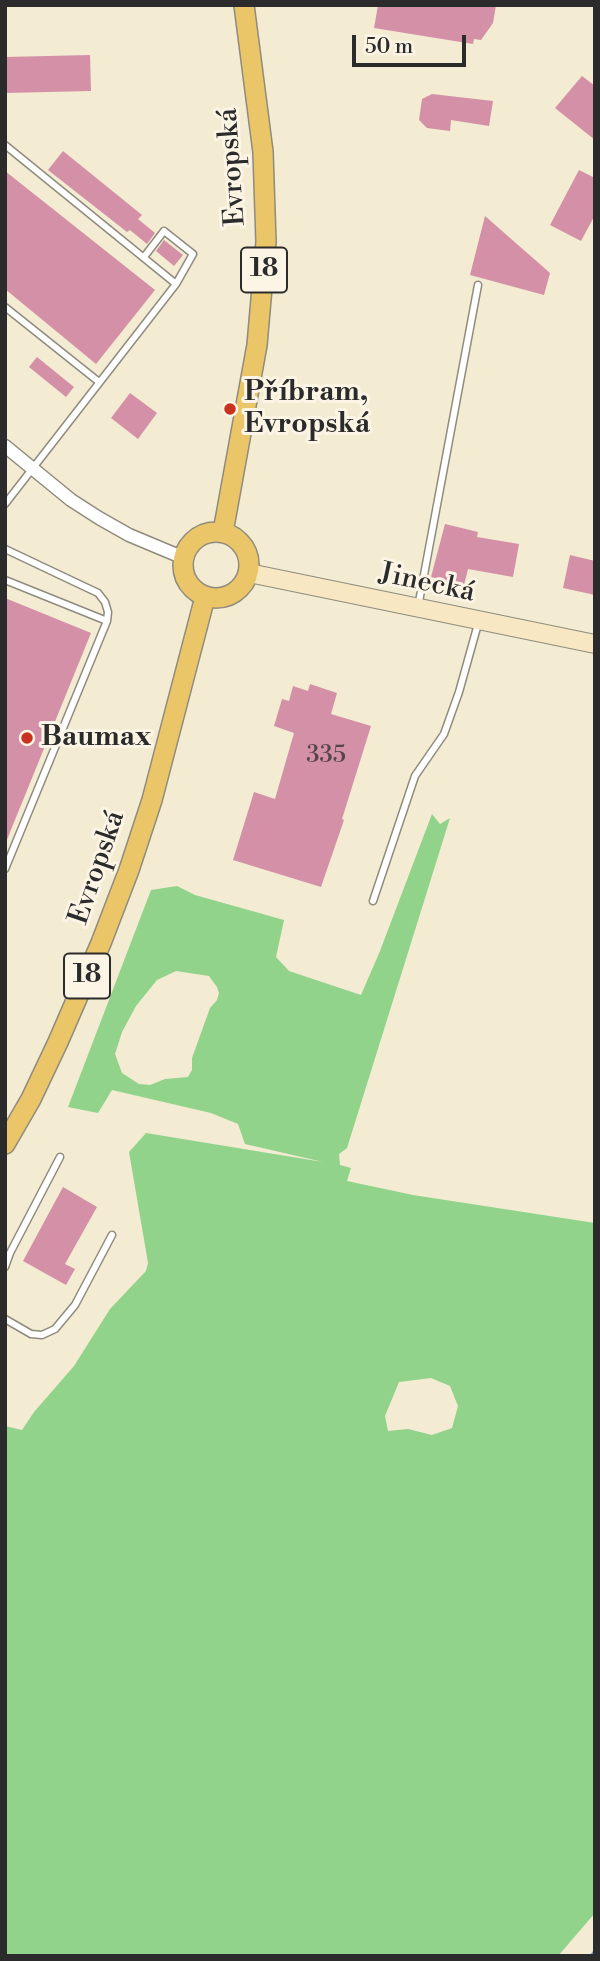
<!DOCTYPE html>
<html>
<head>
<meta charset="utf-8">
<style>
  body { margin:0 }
  #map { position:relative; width:600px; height:1961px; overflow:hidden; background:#f3ebd2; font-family:"Libre Bodoni",serif }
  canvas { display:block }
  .frame { position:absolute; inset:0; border:7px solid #2b2b2b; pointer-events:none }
  .scale { position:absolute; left:352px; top:35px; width:114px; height:32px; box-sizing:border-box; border:4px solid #2b2b2b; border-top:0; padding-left:9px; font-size:21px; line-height:24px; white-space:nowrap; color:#2b2b2b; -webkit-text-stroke:5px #fcf5e5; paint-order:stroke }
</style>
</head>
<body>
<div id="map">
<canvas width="600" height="1961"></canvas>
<div class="frame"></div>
<div class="scale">50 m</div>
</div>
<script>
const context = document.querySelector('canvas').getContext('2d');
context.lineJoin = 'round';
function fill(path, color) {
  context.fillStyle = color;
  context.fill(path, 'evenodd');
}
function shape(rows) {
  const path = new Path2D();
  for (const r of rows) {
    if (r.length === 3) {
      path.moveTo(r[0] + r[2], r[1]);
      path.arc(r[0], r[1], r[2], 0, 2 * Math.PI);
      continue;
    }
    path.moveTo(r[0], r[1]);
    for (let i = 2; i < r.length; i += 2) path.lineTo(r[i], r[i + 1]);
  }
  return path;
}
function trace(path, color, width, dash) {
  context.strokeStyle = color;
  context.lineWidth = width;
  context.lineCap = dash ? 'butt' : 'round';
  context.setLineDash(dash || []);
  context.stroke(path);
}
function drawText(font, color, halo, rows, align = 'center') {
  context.font = font + ' "Libre Bodoni",serif';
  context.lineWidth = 6;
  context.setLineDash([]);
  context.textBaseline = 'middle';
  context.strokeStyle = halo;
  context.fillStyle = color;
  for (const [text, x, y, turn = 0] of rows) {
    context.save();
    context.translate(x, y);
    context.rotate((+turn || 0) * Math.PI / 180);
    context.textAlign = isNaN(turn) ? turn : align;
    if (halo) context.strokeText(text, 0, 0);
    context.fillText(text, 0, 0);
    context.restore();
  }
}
fill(shape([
  [432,814,440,824,450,818,347,1148,339,1154,340,1165,351,1168,347,1181,413,1195,595,1223,595,1913,558,1956,5,1956,5,1426,22,1430,34,1412,74,1366,110,1309,146,1271,148,1263,129,1152,146,1133,323,1162,245,1144,238,1124,211,1113,112,1090,98,1113,68,1107,151,890,177,886,195,895,284,920,276,957,289,971,361,995,380,951],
  [176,971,209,976,217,987,219,993,217,1000,210,1008,192,1058,192,1070,188,1077,165,1079,150,1085,139,1084,122,1073,115,1054,122,1032,136,1006,157,980],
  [431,1378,450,1386,458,1406,452,1428,432,1435,408,1429,388,1431,385,1416,399,1382]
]), '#91d38b');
trace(shape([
  [592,1956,595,1952]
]), '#61a4d5', 4.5);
fill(shape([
  [378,5,496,5,493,23,481,40,474,39,473,44,374,28],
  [90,55,91,91,5,93,5,57],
  [582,76,595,86,595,140,555,108],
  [432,94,493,101,489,126,451,120,450,131,427,128,419,120,422,99],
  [63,151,142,215,138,219,155,233,147,244,130,230,127,232,48,170],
  [579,170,595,178,595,215,581,241,550,225],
  [5,171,155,290,96,364,5,289],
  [485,216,550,273,544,295,470,275],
  [164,240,183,255,174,266,156,251],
  [37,357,74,387,66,397,29,367],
  [130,393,157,413,138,439,111,418],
  [445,524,478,532,477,537,519,544,513,577,468,569,464,585,431,577],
  [570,555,595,561,595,595,563,588],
  [5,598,91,633,6,842,5,842],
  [310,684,337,693,331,714,371,726,342,819,344,820,321,887,233,860,254,792,275,799,294,733,274,726,282,699,289,701,293,686,308,691],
  [63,1187,97,1207,65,1264,75,1269,66,1285,23,1261]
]), '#d390a7');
const lane = shape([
  [5,145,176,284,5,504],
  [144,257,164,231,193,254,176,284],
  [5,307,99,382],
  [5,549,98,593,105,602,108,612,107,621,5,869],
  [5,580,107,621],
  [418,607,478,285],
  [373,901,415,776,444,734,459,692,478,624],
  [5,1267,10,1253,60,1157],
  [5,1319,31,1334,42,1335,55,1329,75,1305,112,1235]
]);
const street = shape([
  [5,446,71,500,99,518,129,535,184,558]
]);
const secondary = shape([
  [249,573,595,644]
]);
const primary = shape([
  [216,565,33],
  [223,532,257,345,266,242,263,152,244,5],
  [5,1144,31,1099,58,1042,101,943,129,870,152,800,205,597]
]);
trace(lane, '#8f8b7e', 9);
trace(street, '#8f8b7e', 15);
trace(secondary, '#8f8b7e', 20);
trace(primary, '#8f8b7e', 22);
trace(lane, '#fff', 6);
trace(street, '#fff', 12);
trace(secondary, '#f7e8c3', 18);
trace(primary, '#ebc669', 19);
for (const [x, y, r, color] of [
  [230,409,7,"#c8321e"],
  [27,738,7,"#c8321e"]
]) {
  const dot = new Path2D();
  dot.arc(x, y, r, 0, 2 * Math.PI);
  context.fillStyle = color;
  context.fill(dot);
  trace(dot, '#fcf5e5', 2.5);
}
drawText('24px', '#55444a', null, [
  ["335",326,756]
]);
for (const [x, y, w] of [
  [264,270,46],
  [87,976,46]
]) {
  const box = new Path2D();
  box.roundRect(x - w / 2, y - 22.5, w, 45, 5);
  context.fillStyle = '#fcf5e5';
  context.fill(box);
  trace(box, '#2b2b2b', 2);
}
drawText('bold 26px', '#2b2b2b', null, [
  ["18",264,270],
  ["18",87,976]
]);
drawText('28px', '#2b2b2b', '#fcf5e5', [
  ["Evropská",233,167,-94],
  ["Jinecká",427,584,12],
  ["Evropská",98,868,-71]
]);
drawText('bold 28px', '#2b2b2b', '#fcf5e5', [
  ["Příbram,",244,393],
  ["Evropská",244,425],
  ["Baumax",41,738]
], 'left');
</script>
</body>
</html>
